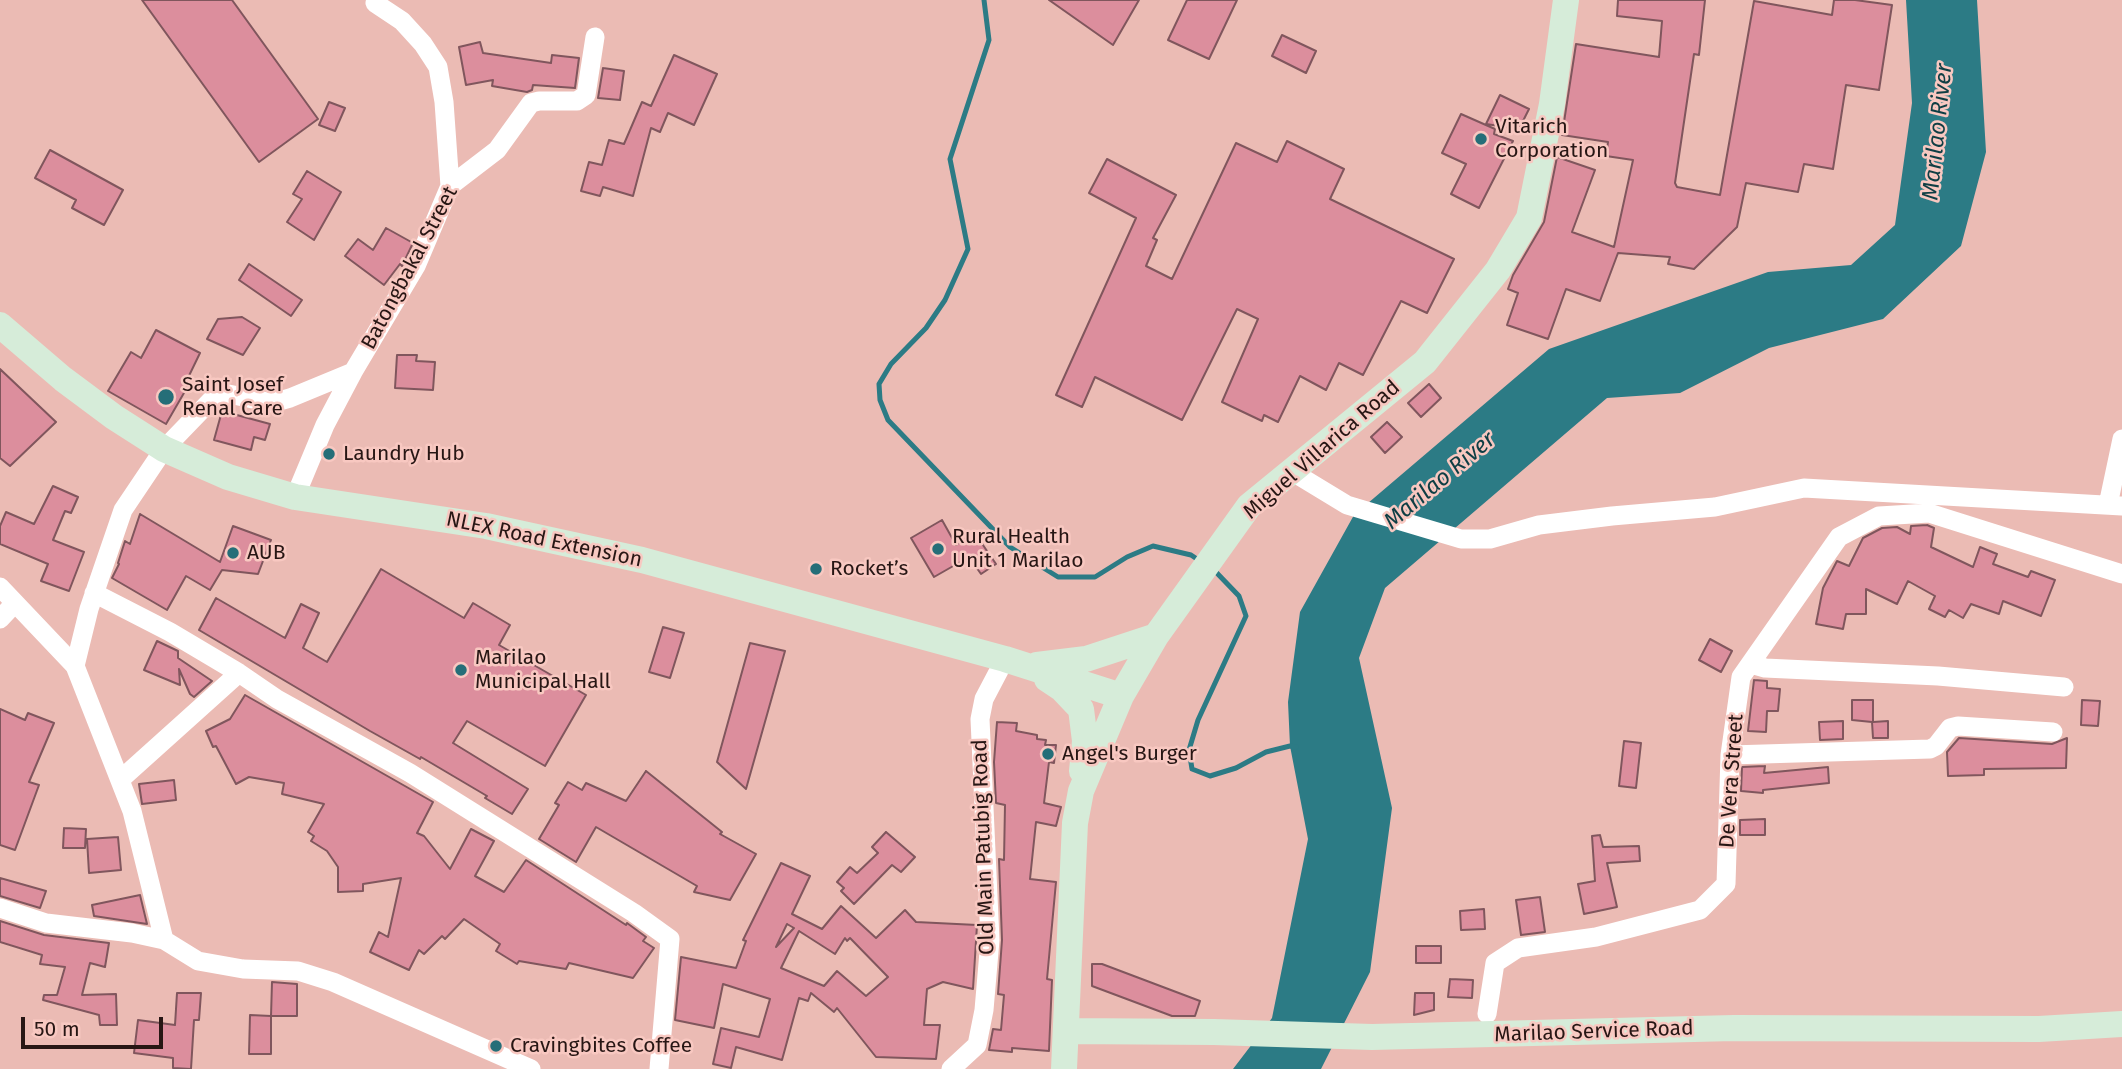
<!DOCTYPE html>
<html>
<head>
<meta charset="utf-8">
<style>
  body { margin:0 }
  #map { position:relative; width:2122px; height:1069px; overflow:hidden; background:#ebbbb4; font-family:"Fira Sans",sans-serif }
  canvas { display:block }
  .scale { position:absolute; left:21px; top:1017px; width:142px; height:32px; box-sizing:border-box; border:4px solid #271614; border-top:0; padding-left:9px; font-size:21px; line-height:24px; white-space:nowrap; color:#271614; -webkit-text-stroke:5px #f8c8c1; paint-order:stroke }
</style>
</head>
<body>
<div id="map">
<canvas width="2122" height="1069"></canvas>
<div class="scale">50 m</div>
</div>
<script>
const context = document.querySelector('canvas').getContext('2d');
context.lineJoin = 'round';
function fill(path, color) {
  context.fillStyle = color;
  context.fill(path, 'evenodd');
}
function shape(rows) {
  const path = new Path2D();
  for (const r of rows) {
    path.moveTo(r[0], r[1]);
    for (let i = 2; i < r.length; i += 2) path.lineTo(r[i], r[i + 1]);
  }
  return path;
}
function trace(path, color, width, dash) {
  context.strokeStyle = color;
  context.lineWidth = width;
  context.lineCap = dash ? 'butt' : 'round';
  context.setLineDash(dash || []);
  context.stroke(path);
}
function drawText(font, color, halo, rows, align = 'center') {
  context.font = font + ' "Fira Sans",sans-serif';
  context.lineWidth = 5;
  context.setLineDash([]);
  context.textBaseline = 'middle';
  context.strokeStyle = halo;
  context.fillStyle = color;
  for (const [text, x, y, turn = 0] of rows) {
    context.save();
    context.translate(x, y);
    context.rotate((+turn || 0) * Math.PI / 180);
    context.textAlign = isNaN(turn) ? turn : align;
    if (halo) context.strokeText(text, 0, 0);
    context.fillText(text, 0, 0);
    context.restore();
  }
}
fill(shape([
  [1906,0,1977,0,1986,152,1961,246,1883,319,1769,348,1680,393,1607,398,1385,588,1359,658,1392,808,1370,972,1321,1069,1233,1069,1272,1018,1308,839,1290,746,1288,702,1300,612,1354,515,1549,349,1768,272,1851,265,1895,225,1912,103]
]), '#2c7b85');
trace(shape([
  [984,0,989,40,950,159,968,249,945,300,926,328,891,364,879,384,880,400,888,420,1010,547,1058,577,1095,577,1127,557,1153,546,1191,555,1200,561],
  [1214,570,1239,596,1246,616,1198,720,1189,750,1192,769,1210,776,1236,768,1266,752,1290,746,1296,747]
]), '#2c7b85', 5);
const building = shape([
  [142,0,232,0,318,119,259,162,142,0],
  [1049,0,1139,0,1113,45,1049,0],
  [1187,0,1237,0,1209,59,1168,40,1187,0],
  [1618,0,1705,0,1699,55,1694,54,1675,183,1677,187,1720,195,1754,1,1832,15,1834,0,1855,0,1892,5,1879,90,1846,85,1833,169,1804,164,1798,192,1746,183,1737,227,1694,269,1668,264,1670,257,1618,253,1600,301,1566,289,1548,339,1507,325,1518,293,1508,289,1513,275,1544,222,1557,157,1595,170,1572,232,1614,247,1633,160,1606,156,1608,142,1562,135,1576,44,1659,57,1662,21,1617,16,1618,0],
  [1282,35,1316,51,1306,73,1272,56,1282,35],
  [480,42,483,53,551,63,552,55,579,58,575,88,533,85,532,90,527,92,492,86,493,80,466,85,459,47,480,42],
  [674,55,717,74,694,125,668,113,660,132,651,128,633,196,603,187,600,196,581,191,589,162,602,165,609,140,624,144,642,102,651,106,674,55],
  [603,68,624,71,620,100,598,98,603,68],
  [1500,95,1529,109,1519,129,1486,124,1500,95],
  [329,102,345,108,335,131,319,125,329,102],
  [1461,114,1495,129,1494,134,1513,141,1479,208,1451,194,1466,164,1442,153,1461,114],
  [1287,141,1344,169,1330,199,1454,259,1427,313,1401,301,1363,375,1339,363,1326,390,1300,376,1278,422,1264,415,1262,421,1222,402,1258,319,1237,309,1182,420,1095,377,1082,407,1056,395,1136,218,1089,193,1107,159,1176,195,1153,238,1157,240,1146,266,1172,279,1236,143,1277,162,1287,141],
  [50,150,123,190,104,225,72,208,76,200,35,178,50,150],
  [307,171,341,192,314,240,287,222,302,199,293,194,307,171],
  [386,228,413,243,402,266,400,264,384,285,345,256,358,239,373,250,386,228],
  [249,264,302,300,291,316,239,280,249,264],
  [242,317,260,328,243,355,207,339,218,319,242,317],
  [156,330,200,353,185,384,188,386,166,424,108,391,131,352,141,358,156,330],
  [397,355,417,355,416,361,435,362,433,390,395,388,397,355],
  [0,369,56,422,10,466,0,458,0,369],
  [1429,384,1441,398,1421,417,1408,403,1429,384],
  [222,411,270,424,265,440,254,437,251,450,214,440,222,411],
  [1387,422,1402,437,1385,453,1371,437,1387,422],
  [53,486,78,497,71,513,65,511,53,540,84,552,69,591,41,581,48,564,0,544,0,526,6,512,34,524,53,486],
  [140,514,220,562,233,526,271,540,258,574,222,570,210,590,186,576,167,610,112,578,119,564,118,563,125,541,130,544,140,514],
  [942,520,956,545,974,532,996,564,981,574,969,557,934,577,911,538,942,520],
  [1927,525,1934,528,1931,547,1973,567,1980,547,1997,554,1993,564,2028,577,2031,571,2055,580,2041,616,2003,601,1999,614,1971,604,1963,618,1949,610,1945,617,1929,609,1935,596,1908,581,1897,604,1866,589,1866,614,1846,614,1843,629,1816,624,1823,588,1837,561,1849,566,1863,538,1882,528,1897,527,1910,534,1911,526,1927,525],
  [381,569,464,618,473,603,510,625,499,645,586,695,545,766,467,721,453,743,528,789,512,814,485,798,487,796,421,757,420,759,370,731,199,630,216,598,285,638,301,604,319,613,303,648,327,662,381,569],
  [663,627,684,633,670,678,649,672,663,627],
  [1710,639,1732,651,1721,672,1699,660,1710,639],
  [157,641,178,651,178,658,212,681,194,697,190,694,179,669,180,685,144,670,157,641],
  [750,643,785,651,746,789,717,762,750,643],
  [1754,680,1767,681,1767,688,1780,689,1778,711,1767,711,1766,732,1748,731,1754,680],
  [245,695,433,802,417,833,424,836,450,869,471,829,494,841,475,876,504,892,526,860,626,925,627,923,646,937,643,941,654,948,633,978,569,963,566,969,519,961,517,964,496,951,500,944,464,919,445,939,442,936,424,954,419,950,409,970,370,952,379,932,388,937,401,878,363,884,363,891,338,892,338,867,327,851,311,841,314,836,308,832,324,804,282,794,284,783,249,777,236,784,216,746,213,747,206,731,230,719,245,695],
  [1852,700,1873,700,1873,722,1888,721,1888,738,1873,738,1872,722,1852,720,1852,700],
  [2082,700,2100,701,2098,726,2081,725,2082,700],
  [0,709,25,720,28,713,54,723,29,782,39,785,15,850,0,845,0,709],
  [1843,721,1843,739,1820,740,1819,722,1843,721],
  [997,722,1017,723,1016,731,1037,735,1037,739,1046,740,1045,745,1056,745,1054,763,1049,762,1044,803,1061,807,1056,826,1036,822,1030,879,1056,882,1047,979,1052,980,1049,1051,1012,1048,1012,1052,989,1050,993,1029,1001,1030,1004,995,998,994,1002,940,999,859,1004,860,1005,805,996,803,994,762,997,722],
  [1959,738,2052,744,2067,738,2066,768,1984,769,1984,775,1948,776,1947,752,1959,738],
  [1624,741,1641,743,1636,788,1619,786,1624,741],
  [1765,766,1764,773,1828,767,1829,783,1763,790,1763,793,1741,791,1742,767,1765,766],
  [646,771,722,832,720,834,756,854,730,900,694,892,697,886,596,827,576,862,539,839,559,805,555,803,568,782,582,790,586,783,626,801,646,771],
  [174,780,176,800,142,804,139,784,174,780],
  [1765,819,1765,835,1740,835,1740,820,1765,819],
  [64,828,86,829,85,848,63,848,64,828],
  [886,832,915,857,901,872,892,865,854,904,841,891,844,888,837,882,850,867,857,873,878,853,872,847,886,832],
  [1600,835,1603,847,1639,846,1640,861,1607,863,1617,907,1584,914,1578,884,1595,881,1592,836,1600,835],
  [118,837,121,870,89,873,87,839,118,837],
  [781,863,810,876,792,914,822,929,841,906,876,938,905,910,916,922,977,925,973,989,943,982,927,989,924,1025,940,1025,936,1059,876,1057,837,1008,834,1012,811,993,808,1001,799,998,782,1060,736,1047,731,1068,713,1064,721,1028,759,1037,770,999,723,984,714,1028,675,1020,681,957,736,968,746,941,743,940,781,863],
  [787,924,794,928,776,947,787,924],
  [799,931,835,954,845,938,847,941,850,938,888,977,866,996,837,971,824,986,781,968,799,931],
  [0,878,46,891,40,908,0,896,0,878],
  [140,895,147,924,94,916,92,905,140,895],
  [1540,897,1545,932,1521,935,1516,900,1540,897],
  [1484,909,1485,929,1461,930,1460,911,1484,909],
  [0,921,44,935,109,943,105,967,90,963,82,995,116,994,117,1025,100,1025,99,1015,43,1000,44,995,57,995,65,967,40,964,42,955,0,942,0,921],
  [1416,946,1441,946,1441,963,1416,963,1416,946],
  [1092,964,1102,964,1200,1001,1195,1016,1172,1016,1092,986,1092,964],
  [1450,979,1473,980,1472,998,1448,997,1450,979],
  [272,982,297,984,297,1016,271,1016,272,982],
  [177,993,201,993,199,1020,194,1020,191,1069,173,1068,173,1058,134,1053,138,1020,175,1025,177,993],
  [1415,993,1434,993,1434,1010,1414,1015,1415,993],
  [250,1015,271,1016,271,1054,249,1054,250,1015]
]);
fill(building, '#dc8e9d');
trace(building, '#80565d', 2);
trace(shape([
  [375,3,402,21,423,44,438,67,444,102,450,186],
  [1291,471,1347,505,1461,539,1490,539,1539,525,1612,516,1715,507,1804,488,2122,506],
  [295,497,325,425,353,372],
  [2108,505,2122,439],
  [0,587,75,666,132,811,164,940,198,961,243,969,298,971,333,982,531,1069],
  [94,593,170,632,239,673,277,699,410,773,634,913,670,939,659,1069],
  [0,619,15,603],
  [1751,664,1765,668,1938,676,2064,687],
  [75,666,89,609,123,510,164,449,219,392,272,403,290,398,353,372,416,266,450,186,497,150,531,103,539,101,577,101,586,95,595,37],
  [1730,755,1930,749,1936,746,1950,728,1958,726,2053,732],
  [120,780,239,673],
  [0,908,46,923,132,933,164,940],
  [1487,1014,1495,963,1518,948,1596,937,1700,910,1726,884,1730,755,1741,677,1839,537,1879,516,1929,513,2122,574],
  [951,1069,977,1045,984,1010,990,940,980,719,984,699,1005,659]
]), '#fff', 19);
trace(shape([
  [0,325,63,379,114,417,164,449,228,477,295,497,486,526,642,560,1005,659,1121,696],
  [1037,665,1086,659,1156,636],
  [1047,679,1062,689,1081,709,1085,741,1082,771],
  [1066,1031,1214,1032,1372,1037,1734,1028,2039,1029,2122,1024],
  [1064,1069,1075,823,1081,791,1121,696,1156,636,1249,506,1425,362,1498,270,1529,218,1552,104,1566,0]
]), '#d6ecd9', 26);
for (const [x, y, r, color] of [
  [1481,139,7,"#256e78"],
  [166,397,9,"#256e78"],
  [329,454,7,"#256e78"],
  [938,549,7,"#256e78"],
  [233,553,7,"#256e78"],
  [816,569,7,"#256e78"],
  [461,670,7,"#256e78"],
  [1048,754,7,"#256e78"],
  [496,1046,7,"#256e78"]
]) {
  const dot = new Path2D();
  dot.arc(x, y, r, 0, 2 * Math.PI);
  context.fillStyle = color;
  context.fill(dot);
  trace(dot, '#f8c8c1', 2.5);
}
drawText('21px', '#271614', '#f8c8c1', [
  ["Vitarich",1495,127],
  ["Corporation",1495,151],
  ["Saint Josef",182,385],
  ["Renal Care",182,409],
  ["Laundry Hub",343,454],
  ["Rural Health",952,537],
  ["Unit 1 Marilao",952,561],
  ["AUB",247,553],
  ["Rocket’s",830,569],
  ["Marilao",475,658],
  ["Municipal Hall",475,682],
  ["Angel's Burger",1062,754],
  ["Cravingbites Coffee",510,1046]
], 'left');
drawText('21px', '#271614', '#f8c8c1', [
  ["Batongbakal Street",410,268,-62],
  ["Miguel Villarica Road",1322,450,-41],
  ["NLEX Road Extension",544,540,12],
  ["De Vera Street",1732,781,-86],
  ["Old Main Patubig Road",984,847,-92],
  ["Marilao Service Road",1594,1032,-2]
]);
drawText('italic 23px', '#0e3e44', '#f8c8c1', [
  ["Marilao River",1938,132,-84],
  ["Marilao River",1440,481,-40]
]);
</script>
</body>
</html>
